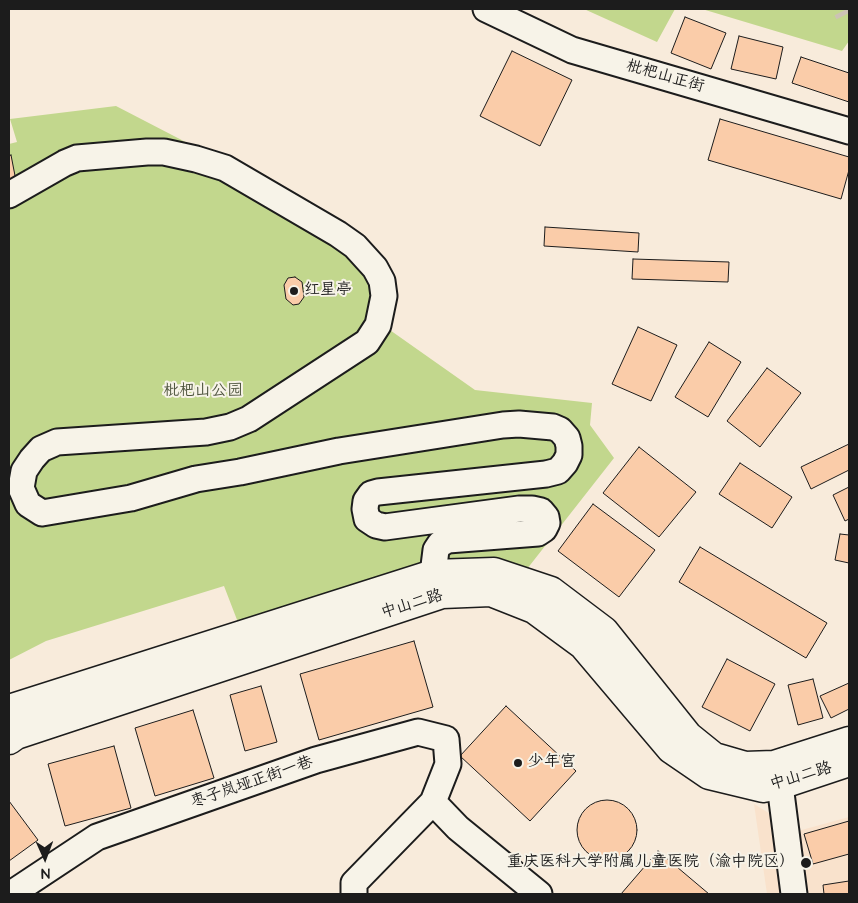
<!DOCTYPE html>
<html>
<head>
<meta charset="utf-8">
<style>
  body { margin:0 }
  #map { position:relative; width:858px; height:903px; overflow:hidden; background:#f8ebdb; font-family:"Architects Daughter",sans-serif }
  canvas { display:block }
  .frame { position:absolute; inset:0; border:10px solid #1c1c1c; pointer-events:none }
  .north { position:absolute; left:20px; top:833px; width:50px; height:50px; -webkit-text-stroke:4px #f7f3e8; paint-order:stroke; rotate:178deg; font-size:14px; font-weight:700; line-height:20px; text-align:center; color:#1c1c1c }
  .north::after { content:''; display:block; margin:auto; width:18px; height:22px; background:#1c1c1c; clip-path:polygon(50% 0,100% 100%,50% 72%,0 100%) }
</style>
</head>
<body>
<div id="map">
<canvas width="858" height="903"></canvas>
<div class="frame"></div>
<div class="north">N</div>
</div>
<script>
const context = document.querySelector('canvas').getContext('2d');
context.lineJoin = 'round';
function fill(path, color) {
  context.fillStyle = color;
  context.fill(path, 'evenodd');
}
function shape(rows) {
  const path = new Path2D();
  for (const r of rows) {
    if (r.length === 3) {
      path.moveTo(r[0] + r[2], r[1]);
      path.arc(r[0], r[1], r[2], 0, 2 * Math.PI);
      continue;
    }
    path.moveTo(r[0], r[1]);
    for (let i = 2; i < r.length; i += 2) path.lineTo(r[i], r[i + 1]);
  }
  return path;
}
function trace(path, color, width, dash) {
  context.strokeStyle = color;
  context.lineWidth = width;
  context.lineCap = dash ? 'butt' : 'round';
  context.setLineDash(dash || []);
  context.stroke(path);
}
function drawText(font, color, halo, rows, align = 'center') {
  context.font = font + ' "Architects Daughter","LXGW WenKai TC",sans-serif';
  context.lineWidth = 4;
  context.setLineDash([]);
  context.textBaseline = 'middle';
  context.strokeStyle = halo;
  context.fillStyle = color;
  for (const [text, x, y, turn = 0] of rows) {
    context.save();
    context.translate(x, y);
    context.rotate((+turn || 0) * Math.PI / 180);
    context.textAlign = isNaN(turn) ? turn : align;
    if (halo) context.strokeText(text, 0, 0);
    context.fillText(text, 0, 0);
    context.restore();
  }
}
fill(shape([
  [754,804,798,831,849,817,849,894,767,894]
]), '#f9e2cc');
fill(shape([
  [584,9,675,9,657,42],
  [702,9,849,9,849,41,842,51],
  [116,106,228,164,363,241,387,328,475,390,592,403,590,425,614,458,527,569,239,625,224,586,46,641,9,660,9,144,17,142,10,119]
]), '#c2d78d');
const building = shape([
  [685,17,726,33,711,69,671,53,685,17],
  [739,36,783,47,776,79,731,69,739,36],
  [512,51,572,80,540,146,480,116,512,51],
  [801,57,849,73,849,102,792,83,801,57],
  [720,119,849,157,849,170,841,199,708,160,720,119],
  [11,155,17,186,9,187,9,156,11,155],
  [545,227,639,233,638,252,544,246,545,227],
  [633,259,729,262,728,282,632,279,633,259],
  [295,277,302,282,304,297,299,304,293,305,286,299,284,285,288,278,295,277],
  [638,327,677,345,651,401,612,384,638,327],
  [709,342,741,362,708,417,675,397,709,342],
  [767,368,801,393,760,447,727,421,767,368],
  [849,444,849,470,811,489,801,467,849,444],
  [639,447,696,492,659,537,603,493,639,447],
  [740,463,792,497,772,528,719,494,740,463],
  [849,487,849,519,845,521,833,495,849,487],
  [593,504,655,550,619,597,558,551,593,504],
  [840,534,849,535,849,563,835,560,840,534],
  [700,547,827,623,806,658,679,582,700,547],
  [414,641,433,707,319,740,300,674,414,641],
  [727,659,775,684,750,731,702,707,727,659],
  [813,679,823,718,798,725,788,685,813,679],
  [849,683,849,709,831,718,820,696,849,683],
  [261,686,277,742,245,751,230,695,261,686],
  [506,706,576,771,530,821,460,756,506,706],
  [193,710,214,778,155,796,135,728,193,710],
  [114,746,131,808,65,826,48,764,114,746],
  [607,830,30],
  [9,801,38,840,9,861,9,801],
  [849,821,849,854,813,864,804,834,849,821],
  [658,851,709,894,621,894,658,851],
  [849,881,849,894,824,894,823,885,849,881]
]);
fill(building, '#facca9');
trace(building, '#1c1c1c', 1);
trace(shape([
  [847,9,849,13]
]), '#ccc2b5', 28, [28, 14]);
const minor = shape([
  [486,9,572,50,849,131],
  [9,195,65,163,77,158,147,152,164,152,196,159,225,168,338,234,355,246,375,268,382,281,384,296,378,325,367,342,249,419,230,427,206,432,57,442,41,449,32,459,24,471,21,488,28,504,42,513,131,498,196,479,240,472,339,451,503,425,519,424,553,427,560,430,567,438,569,446,569,455,565,463,558,471,546,474,378,492,371,494,366,501,365,509,367,519,376,525,385,527,519,509,532,509,541,511,546,517,547,523,544,529,538,533,448,540,440,544,436,550,433,574],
  [780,785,794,894],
  [11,894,97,837,316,760,418,732,446,739,448,764,433,802],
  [354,894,354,883,433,802,458,828,539,894]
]);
const major = shape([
  [9,709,433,574,494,572,551,591,604,631,688,736,714,757,745,766,774,765,849,741],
  [9,740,16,735,442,594,491,592,534,609,583,645,671,749,709,775,763,788,780,785,849,762]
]);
trace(minor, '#1c1c1c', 29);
trace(major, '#1c1c1c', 31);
trace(minor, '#f7f3e8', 25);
trace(major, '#f7f3e8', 28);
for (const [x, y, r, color] of [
  [294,291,5,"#1c1c1c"],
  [518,763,5,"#1c1c1c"],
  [806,863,6,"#1c1c1c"]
]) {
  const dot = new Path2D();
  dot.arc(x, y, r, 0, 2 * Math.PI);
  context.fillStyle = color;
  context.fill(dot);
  trace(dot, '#f7f3e8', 2);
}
drawText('16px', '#1c1c1c', '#f7f3e8', [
  ["枇杷山正街",665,77,16],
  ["中山二路",412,605,-17],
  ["中山二路",801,777,-16],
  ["枣子岚垭正街一巷",252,783,-19]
]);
drawText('16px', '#1c1c1c', '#f7f3e8', [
  ["红星亭",304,291],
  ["少年宫",528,763],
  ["重庆医科大学附属儿童医院（渝中院区）",795,863,"right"]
], 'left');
drawText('16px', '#4e543e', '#f7f3e8', [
  ["枇杷山公园",203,392]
]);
</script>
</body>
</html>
